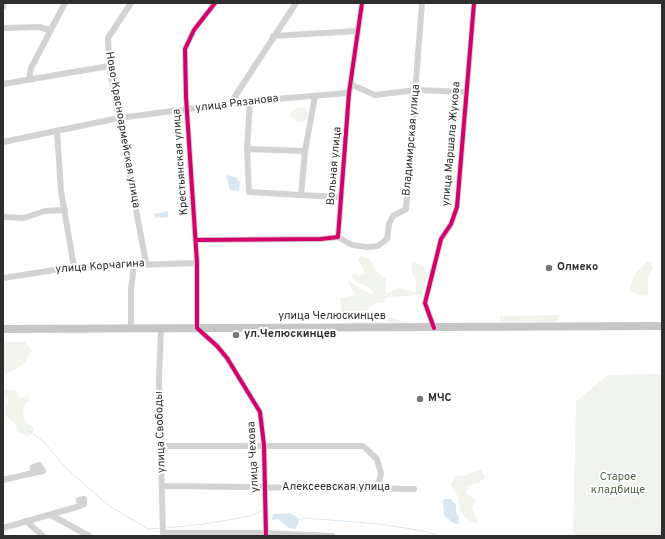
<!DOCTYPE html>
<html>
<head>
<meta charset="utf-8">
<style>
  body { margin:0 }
  #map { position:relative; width:665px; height:539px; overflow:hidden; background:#fff; font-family:Overpass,sans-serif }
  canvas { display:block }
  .frame { position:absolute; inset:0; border:4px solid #2e2e2e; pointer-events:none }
</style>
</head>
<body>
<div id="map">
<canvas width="665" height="539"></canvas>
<div class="frame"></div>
</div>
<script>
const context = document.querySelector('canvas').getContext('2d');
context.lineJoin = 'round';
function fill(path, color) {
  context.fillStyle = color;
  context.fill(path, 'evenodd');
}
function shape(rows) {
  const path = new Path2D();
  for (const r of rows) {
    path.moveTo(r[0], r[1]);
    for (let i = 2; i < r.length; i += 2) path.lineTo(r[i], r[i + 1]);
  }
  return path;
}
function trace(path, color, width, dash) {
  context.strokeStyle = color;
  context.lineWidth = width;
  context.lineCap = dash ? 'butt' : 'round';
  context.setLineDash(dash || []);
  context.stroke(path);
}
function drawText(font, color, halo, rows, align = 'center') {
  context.font = font + ' Overpass,sans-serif';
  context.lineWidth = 4;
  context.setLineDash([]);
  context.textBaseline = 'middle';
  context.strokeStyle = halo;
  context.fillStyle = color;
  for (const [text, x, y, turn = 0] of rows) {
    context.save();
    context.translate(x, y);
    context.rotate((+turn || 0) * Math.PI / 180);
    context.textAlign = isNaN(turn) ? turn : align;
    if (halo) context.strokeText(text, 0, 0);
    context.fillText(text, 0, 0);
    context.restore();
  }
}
fill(shape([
  [297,107,305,108,308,114,304,122,298,123,289,114],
  [361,256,370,259,375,270,386,279,385,291,387,293,399,288,416,292,416,281,412,273,411,265,414,262,426,268,427,276,422,295,387,297,383,303,376,303,358,317,350,320,342,316,340,298,356,295,349,284,349,281,364,291,374,294,369,287,356,282,352,277,353,273,361,276,365,273,358,260],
  [647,261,651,263,653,268,648,278,648,295,645,296,631,292,630,287,635,274],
  [558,315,558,320,555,322,500,322,500,316],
  [389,317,400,321,413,322,389,323,387,321],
  [3,342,25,342,32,350,26,361,16,369,7,373,3,372],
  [662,374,662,536,573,536,576,401,608,375],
  [3,389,16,390,19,398,28,396,29,401,26,402,23,409,25,423,34,427,33,433,28,436,17,432,16,425,6,416,5,409,9,398,3,395],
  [481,470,485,478,478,483,469,485,466,492,468,495,476,500,472,509,477,519,477,523,475,524,466,518,459,510,458,496,452,488,451,484,456,476,466,475]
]), '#f0f4ec');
fill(shape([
  [226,175,236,177,240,182,239,191,230,190],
  [168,211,168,217,155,218,154,214],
  [444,499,451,499,456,505,456,513,459,517,458,524,453,523,444,515,443,502],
  [290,513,298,518,299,522,295,529,289,528,278,519,272,520,273,514]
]), '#dae7f0');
trace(shape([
  [28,430,43,441,66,468,108,505,148,529,160,528],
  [298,520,305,518,379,524,424,531,440,536],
  [166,528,204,524,251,516,262,511]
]), '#dae7f0', 1);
trace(shape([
  [131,3,108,38,109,66,146,263],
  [215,3,194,30,185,49,186,97,197,263,197,328,217,346,227,358,260,412,264,445,266,536],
  [3,7,4,3],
  [3,28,39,27,50,30],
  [273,36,357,31],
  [29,79,31,68,65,3],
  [3,84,109,66],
  [352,85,375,95,416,90,466,92],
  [250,101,247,149,305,151],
  [230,104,296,3],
  [57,131,61,191,74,267],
  [3,142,119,118,250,101,349,93,350,90],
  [247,149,249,192,301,195,305,151,315,96],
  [301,195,341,197],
  [3,217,24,218,45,211,65,210],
  [338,237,352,245,367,247,378,246,387,239,389,224,393,216,406,209,422,3],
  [196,240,321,239,338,237,349,93,362,3],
  [3,278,74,267,197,263],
  [131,328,131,290,134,265],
  [434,328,425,303,441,239,451,224,457,207,474,3],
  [161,329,159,378,163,536],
  [162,446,363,446,377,459,381,474,377,488],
  [3,480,33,473,33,467,39,465,43,471,33,473],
  [162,486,414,489],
  [51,515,89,536],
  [26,521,43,536],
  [3,528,80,506,79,500,84,499,84,504,80,506],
  [163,533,266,533,332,536]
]), '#d3d3d3', 6);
trace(shape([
  [3,329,662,326]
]), '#c6c6c6', 8);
trace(shape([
  [215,3,194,30,185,49,186,97,197,263,197,328,217,346,227,358,260,412,264,445,266,536],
  [196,240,321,239,338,237,349,93,362,3],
  [434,328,425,303,441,239,451,224,457,207,474,3]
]), '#d6006c', 4);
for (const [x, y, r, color] of [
  [549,268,4,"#777"],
  [236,335,4,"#777"],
  [420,399,4,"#777"]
]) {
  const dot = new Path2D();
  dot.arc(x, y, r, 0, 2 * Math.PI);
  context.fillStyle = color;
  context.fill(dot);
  trace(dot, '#fff', 1.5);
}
drawText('11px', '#2e2e2e', '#fff', [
  ["улица Рязанова",237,104,-7],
  ["Ново-Красноармейская улица",122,130,80],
  ["Владимирская улица",412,140,-85],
  ["улица Маршала Жукова",452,144,-85],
  ["Крестьянская улица",181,162,-94],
  ["Вольная улица",335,166,-85],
  ["улица Корчагина",100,267,-4],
  ["улица Челюскинцев",332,317],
  ["улица Свободы",161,432,-92],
  ["улица Чехова",254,457,-93],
  ["Алексеевская улица",336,488]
]);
drawText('bold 11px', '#2e2e2e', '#fff', [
  ["Олмеко",557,268],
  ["ул.Челюскинцев",244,335],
  ["МЧС",428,399]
], 'left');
drawText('11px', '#51683e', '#fff', [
  ["Старое",618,478],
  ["кладбище",618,491]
]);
</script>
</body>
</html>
